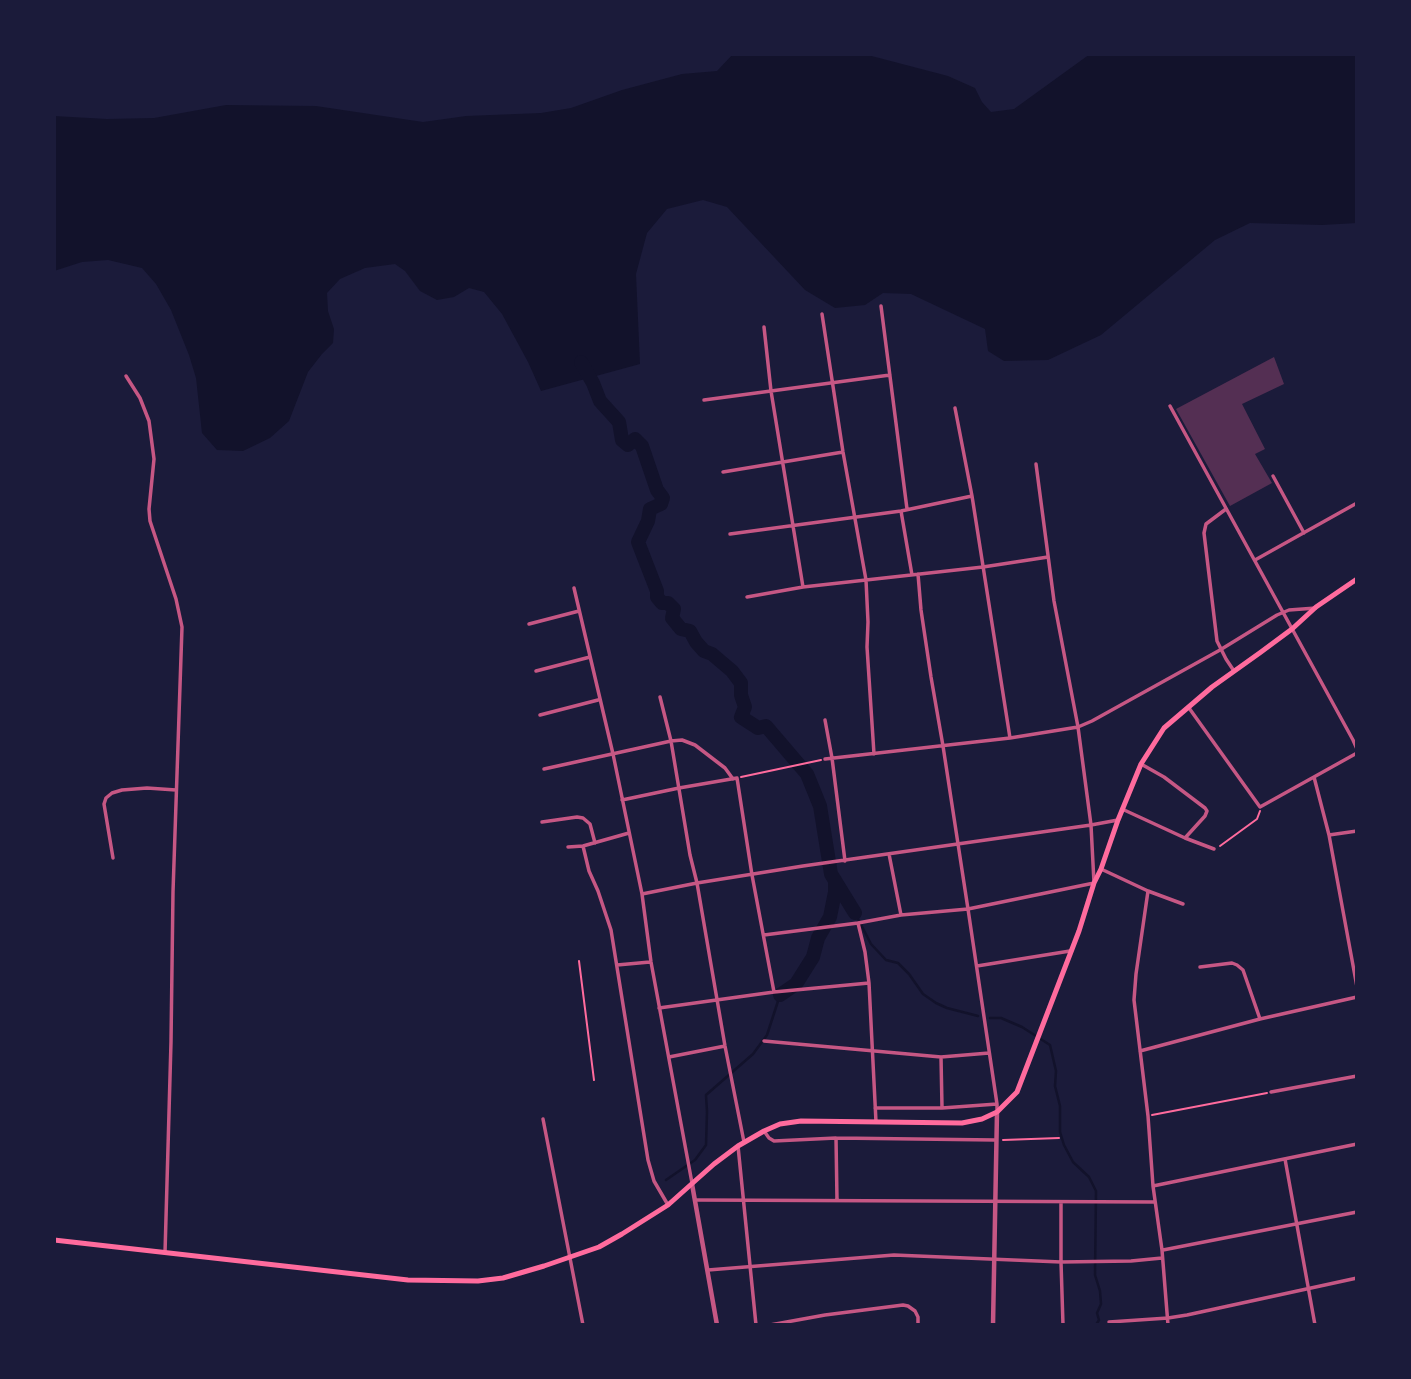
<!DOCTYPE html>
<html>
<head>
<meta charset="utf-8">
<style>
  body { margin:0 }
  #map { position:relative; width:1411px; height:1379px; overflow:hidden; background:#1b1b3a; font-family:Karla,sans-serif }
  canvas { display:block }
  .frame { position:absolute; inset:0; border:56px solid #1b1b3a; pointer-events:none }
</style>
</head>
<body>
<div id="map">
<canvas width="1411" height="1379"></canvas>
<div class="frame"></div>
</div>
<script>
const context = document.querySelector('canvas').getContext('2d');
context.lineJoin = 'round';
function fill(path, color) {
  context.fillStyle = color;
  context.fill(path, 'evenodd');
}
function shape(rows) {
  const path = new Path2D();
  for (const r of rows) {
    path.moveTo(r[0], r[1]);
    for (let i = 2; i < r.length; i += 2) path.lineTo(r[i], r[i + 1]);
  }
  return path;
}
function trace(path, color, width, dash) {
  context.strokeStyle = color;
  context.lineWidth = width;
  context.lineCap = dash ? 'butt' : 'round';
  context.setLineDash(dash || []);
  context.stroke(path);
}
fill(shape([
  [733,54,864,54,948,76,975,88,982,102,991,112,1014,109,1090,54,1357,54,1357,223,1322,225,1250,223,1215,240,1101,335,1048,360,1004,361,988,351,985,329,911,294,883,293,865,305,835,308,805,290,727,207,703,200,667,209,647,233,636,274,640,364,541,391,528,362,502,314,484,292,469,288,454,297,437,300,420,291,405,271,395,264,365,268,340,279,327,293,328,311,334,329,333,343,322,354,308,372,289,421,270,438,243,451,217,450,202,433,196,378,189,355,171,310,156,284,142,268,108,260,82,262,54,271,54,116,107,119,154,118,226,105,316,106,423,122,466,116,541,113,571,108,622,90,682,74,717,71]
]), '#12122b');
trace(shape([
  [855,913,871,944,886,960,898,963,909,974,923,994,936,1003,947,1008,978,1016],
  [990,1018,1001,1018,1022,1027,1050,1045,1056,1071,1055,1086,1060,1106,1060,1132,1064,1145,1073,1162,1089,1177,1096,1191,1095,1275,1100,1291,1101,1304,1097,1313,1099,1320,1096,1325],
  [666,1180,695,1160,706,1145,707,1112,706,1095,753,1054,767,1035,780,995]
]), '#12122b', 2.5);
trace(shape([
  [581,362,593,383,600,401,619,422,622,440,628,445,635,439,642,446,657,490,663,498,661,504,650,509,648,521,638,542,657,591,657,597,662,603,668,603,674,609,672,618,681,629,690,631,696,642,704,651,712,654,732,671,741,683,741,695,745,707,741,717,758,728,766,726,807,774,820,806,831,874,855,913],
  [780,995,796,984,813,957,818,938,830,917,835,892,835,880]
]), '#12122b', 14);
fill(shape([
  [1274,357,1284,384,1242,404,1265,449,1255,454,1272,483,1230,506,1176,409]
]), '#542f53');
trace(shape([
  [741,777,821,760],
  [1220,846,1257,819,1260,811],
  [579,961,594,1080],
  [1152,1115,1267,1093],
  [1003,1140,1059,1138]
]), '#ff6b9d', 2);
trace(shape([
  [881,306,907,509],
  [822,314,843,452,866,580,868,622,867,647,874,754],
  [764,327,771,391,803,587],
  [126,376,140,398,149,421,154,459,149,509,150,521,176,599,182,627,173,892,171,1042,165,1253],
  [704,400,890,375],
  [1170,406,1353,740,1357,749],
  [955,408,972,496,1010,738],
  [723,472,843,452],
  [1273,476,1304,533],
  [1226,509,1206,524,1204,533,1217,641,1226,659,1234,671],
  [901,511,912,575],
  [730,534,901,511,972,496],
  [1255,560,1357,503],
  [918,574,921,610,931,677,943,746,968,909,997,1104,997,1112],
  [574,588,613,754,642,894,651,962,692,1183],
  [747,597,803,587,983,567,1048,557],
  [529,624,579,611],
  [536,671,590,657],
  [660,697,671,741,690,855,697,883,725,1046,744,1142],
  [1189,708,1260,807,1357,753],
  [540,715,598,700],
  [825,720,832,758,845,861],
  [825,759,1010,738,1078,727,1092,721,1220,650,1277,615,1289,610,1316,608],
  [1141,764,1164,777,1205,808,1207,811,1205,816,1185,838],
  [544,769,671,741,682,740,695,745,725,768,733,779],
  [1314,777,1329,835,1357,987],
  [622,800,679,788,737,778,752,875,774,992],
  [1122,809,1185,838,1214,849],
  [542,822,577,817,583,818,590,824,595,843],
  [1329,835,1357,831],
  [583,846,589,871,598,891,611,930,648,1160,654,1181,668,1205],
  [568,847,583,846,629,833],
  [889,854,901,915],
  [113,858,104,804,106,798,112,793,122,790,147,788,176,790],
  [1101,869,1148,891,1136,974,1134,1000,1148,1116,1153,1186,1162,1250,1168,1325],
  [1148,891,1183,904],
  [642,894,697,883,803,866,1091,825,1118,820],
  [858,923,865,952,869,983,876,1122],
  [764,935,858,923,901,915,968,909,1094,883,1091,825,1078,727,1054,601,1036,464],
  [617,965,650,962],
  [977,966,1070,951],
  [1200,967,1232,963,1237,965,1243,970,1260,1019],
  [659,1008,774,992,869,983],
  [764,1041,941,1057,989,1053],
  [1140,1051,1260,1019,1357,997],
  [669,1057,725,1046],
  [941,1057,942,1107],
  [1271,1092,1357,1076],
  [875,1108,942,1108,997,1104],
  [543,1119,583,1325],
  [764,1131,769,1138,774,1141,836,1138,995,1140],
  [836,1138,837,1200],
  [738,1146,756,1325],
  [1285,1159,1315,1325],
  [1153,1186,1357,1144],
  [695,1200,1155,1202],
  [1061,1202,1061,1262,1063,1325],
  [1163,1250,1357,1212],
  [708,1270,894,1255,1061,1262,1131,1261,1162,1258],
  [1109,1322,1168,1318,1187,1315,1357,1278],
  [770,1325,825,1315,903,1305,908,1306,915,1311,918,1317,918,1325]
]), '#c65784', 3.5);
trace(shape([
  [692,1184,717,1325],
  [993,1325,997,1112]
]), '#c65784', 4.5);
trace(shape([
  [54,1240,408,1280,478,1281,503,1278,544,1266,599,1247,622,1234,668,1205,714,1164,738,1146,764,1131,780,1124,801,1121,962,1123,982,1119,997,1112,1017,1092,1079,931,1094,883,1101,869,1118,820,1141,764,1164,728,1212,687,1261,652,1292,629,1316,607,1357,579]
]), '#ff6b9d', 5);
</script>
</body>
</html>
